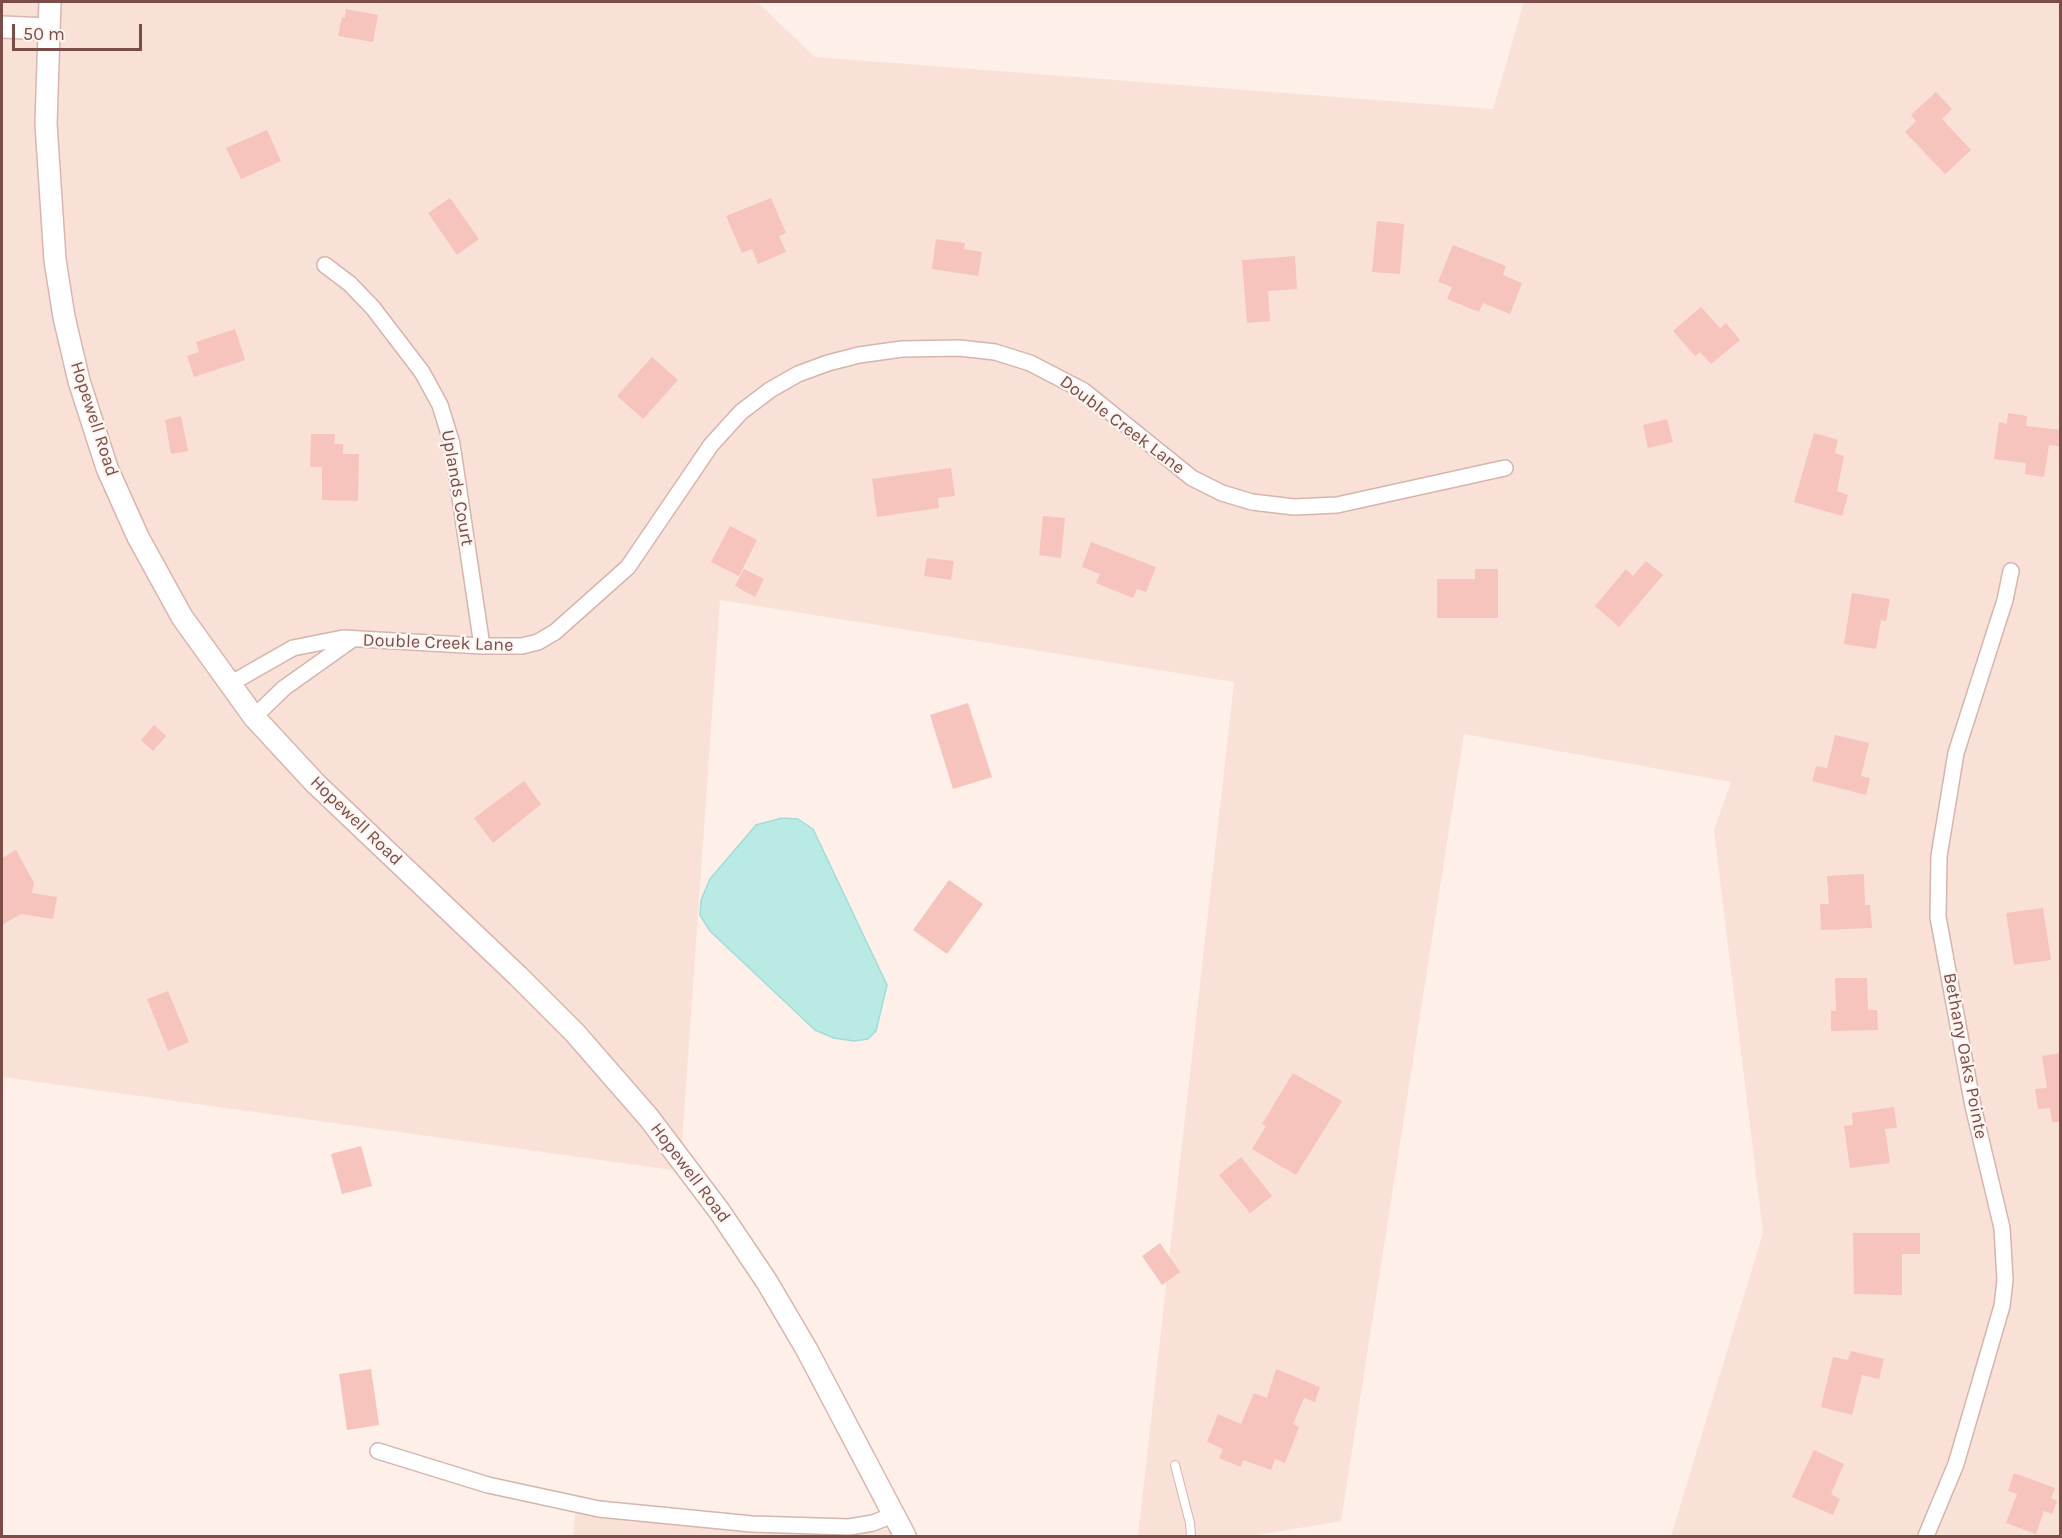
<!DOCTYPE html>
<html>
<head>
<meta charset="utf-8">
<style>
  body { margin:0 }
  #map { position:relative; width:2062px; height:1538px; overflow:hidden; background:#feefe8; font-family:Karla,sans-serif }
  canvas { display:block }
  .frame { position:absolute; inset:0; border:3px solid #7c4c48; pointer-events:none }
  .scale { position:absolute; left:12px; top:24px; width:130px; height:27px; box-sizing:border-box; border:3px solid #7c4c48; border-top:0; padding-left:8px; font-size:18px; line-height:21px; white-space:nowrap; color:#7c4c48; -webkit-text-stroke:4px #fff5f0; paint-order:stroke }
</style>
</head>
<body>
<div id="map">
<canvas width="2062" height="1538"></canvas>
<div class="frame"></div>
<div class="scale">50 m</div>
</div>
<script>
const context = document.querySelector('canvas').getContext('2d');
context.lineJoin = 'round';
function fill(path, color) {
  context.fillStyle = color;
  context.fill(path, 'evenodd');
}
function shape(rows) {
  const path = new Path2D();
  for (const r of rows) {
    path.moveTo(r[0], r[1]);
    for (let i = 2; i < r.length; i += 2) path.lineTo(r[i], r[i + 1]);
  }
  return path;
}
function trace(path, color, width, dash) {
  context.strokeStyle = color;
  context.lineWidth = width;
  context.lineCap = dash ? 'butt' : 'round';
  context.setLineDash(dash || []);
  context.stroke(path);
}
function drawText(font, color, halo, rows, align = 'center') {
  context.font = font + ' Karla,sans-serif';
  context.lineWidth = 4.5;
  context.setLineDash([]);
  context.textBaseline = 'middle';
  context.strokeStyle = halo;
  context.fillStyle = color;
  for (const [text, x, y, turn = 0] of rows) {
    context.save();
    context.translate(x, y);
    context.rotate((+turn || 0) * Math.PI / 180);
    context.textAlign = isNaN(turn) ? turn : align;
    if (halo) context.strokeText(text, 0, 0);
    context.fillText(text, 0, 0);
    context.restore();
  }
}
fill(shape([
  [2,2,757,2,815,57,1493,109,1524,2,2060,2,2060,1536,1671,1536,1763,1233,1714,830,1731,782,1464,734,1341,1521,1251,1536,1138,1536,1234,682,720,600,680,1171,2,1077],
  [576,1508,888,1530,892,1536,573,1536]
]), '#f9e1d8');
const water = shape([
  [782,818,798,819,813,829,887,985,876,1031,868,1039,854,1041,834,1038,815,1030,710,931,700,915,701,900,710,879,756,825,782,818]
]);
fill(water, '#b9ebe4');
trace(water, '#9fddd6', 1.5);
fill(shape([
  [346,9,378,15,373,42,338,36,342,17,345,18],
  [1936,92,1952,109,1942,119,1971,150,1945,174,1905,132,1916,121,1911,115],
  [267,130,281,161,241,179,226,148],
  [450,198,479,239,457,255,428,213],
  [771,198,786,233,779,236,786,252,758,264,752,249,742,253,726,216],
  [1377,221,1404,224,1400,274,1372,272],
  [936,239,965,243,964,249,982,252,978,276,932,269],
  [1453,245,1506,266,1503,275,1522,283,1510,314,1483,303,1479,312,1447,299,1452,287,1438,282],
  [1295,256,1297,289,1268,291,1270,321,1247,323,1242,260],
  [1701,307,1720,328,1726,323,1740,340,1711,364,1700,352,1695,356,1673,331],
  [235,329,245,360,194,377,187,356,199,352,196,342],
  [652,357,678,380,643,419,617,396],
  [2008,413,2027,416,2026,426,2061,430,2059,446,2049,445,2044,477,2025,474,2026,463,1994,459,1999,422,2007,424],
  [181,416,188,451,171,454,165,420],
  [1667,419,1673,442,1648,448,1643,425],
  [1814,433,1838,440,1835,453,1844,456,1837,491,1848,495,1842,516,1794,502],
  [311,434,335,434,334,444,343,444,343,454,359,454,358,501,322,500,322,467,310,467],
  [951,468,955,496,938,498,939,508,877,517,872,479],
  [1043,516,1065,518,1061,558,1039,555],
  [730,526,757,540,739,576,711,562],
  [1091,542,1156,567,1146,592,1137,589,1133,598,1096,583,1100,574,1082,567],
  [927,558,954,561,951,580,924,576],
  [1646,561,1663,575,1619,627,1595,606,1626,569,1633,576],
  [744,569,764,579,755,597,735,586],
  [1475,569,1498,569,1498,618,1437,618,1437,579,1475,579],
  [1852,593,1890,599,1886,621,1881,620,1876,649,1844,644],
  [968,703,992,777,953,789,930,715],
  [154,725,166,736,153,751,141,740],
  [1835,735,1869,743,1861,776,1870,778,1866,795,1812,781,1816,766,1827,768],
  [524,781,541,804,493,843,474,818],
  [16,850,34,883,32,893,57,897,53,919,21,914,2,925,2,858],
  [1864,874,1865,905,1870,905,1872,928,1821,930,1820,904,1829,904,1827,876],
  [949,880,983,904,947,954,913,930],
  [2043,908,2051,960,2014,965,2006,913],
  [1835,978,1867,978,1868,1010,1877,1010,1878,1030,1831,1031,1831,1011,1836,1011],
  [168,991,189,1042,168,1051,147,999],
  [2061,1053,2061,1122,2052,1122,2050,1108,2038,1109,2035,1089,2047,1088,2042,1056],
  [1293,1073,1342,1101,1296,1175,1252,1149,1266,1126,1262,1124],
  [1894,1107,1897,1128,1885,1129,1890,1163,1850,1168,1844,1126,1853,1125,1852,1113],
  [361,1146,372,1186,342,1194,331,1154],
  [1241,1157,1272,1196,1250,1213,1219,1175],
  [1853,1233,1920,1233,1920,1254,1902,1254,1902,1295,1854,1294],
  [1160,1243,1180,1272,1162,1285,1142,1256],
  [1851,1351,1884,1359,1879,1379,1862,1375,1852,1415,1821,1407,1833,1357,1848,1360],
  [371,1369,379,1425,347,1430,339,1374],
  [1276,1369,1320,1387,1315,1402,1304,1398,1293,1424,1299,1427,1285,1463,1275,1459,1271,1470,1243,1460,1241,1467,1219,1458,1223,1449,1207,1442,1218,1414,1241,1424,1254,1393,1267,1398],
  [1814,1450,1844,1464,1831,1494,1840,1499,1833,1515,1792,1497],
  [2014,1473,2055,1488,2051,1498,2057,1501,2052,1514,2044,1511,2036,1534,2006,1523,2017,1494,2008,1491]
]), '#f6c3bd');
const lane = shape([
  [1175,1465,1190,1523,1191,1536]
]);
const street = shape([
  [325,265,350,284,373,308,422,372,440,405,452,444,482,646],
  [228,685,293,648,343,638,482,646,522,646,538,642,555,632,628,567,711,445,741,412,770,390,798,374,828,363,859,355,902,349,959,348,995,352,1030,363,1084,391,1192,478,1222,493,1252,502,1294,507,1337,505,1505,468],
  [254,717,284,688,353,639],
  [378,1451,488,1485,599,1509,752,1524,849,1527,873,1523,893,1515],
  [1926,1536,1956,1464,2002,1306,2005,1280,2002,1228,1973,1106,1938,917,1939,856,1956,753,2005,600,2011,571]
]);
const secondary = shape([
  [50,2,46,124,55,260,64,317,79,381,107,468,138,537,182,617,254,717,315,783,518,976,575,1033,649,1118,720,1212,767,1282,807,1350,905,1536],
  [2,27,49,29]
]);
trace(lane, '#d5b5ae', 10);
trace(street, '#d5b5ae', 18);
trace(secondary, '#dab5ae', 24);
trace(lane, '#fff', 8);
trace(street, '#fff', 15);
trace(secondary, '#fff', 21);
drawText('18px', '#7c4c48', '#fff5f0', [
  ["Hopewell Road",94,419,72],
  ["Double Creek Lane",1122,425,37],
  ["Uplands Court",457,488,80],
  ["Double Creek Lane",438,643,2],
  ["Hopewell Road",356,821,44],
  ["Bethany Oaks Pointe",1965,1056,79],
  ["Hopewell Road",690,1173,53]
]);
</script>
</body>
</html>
